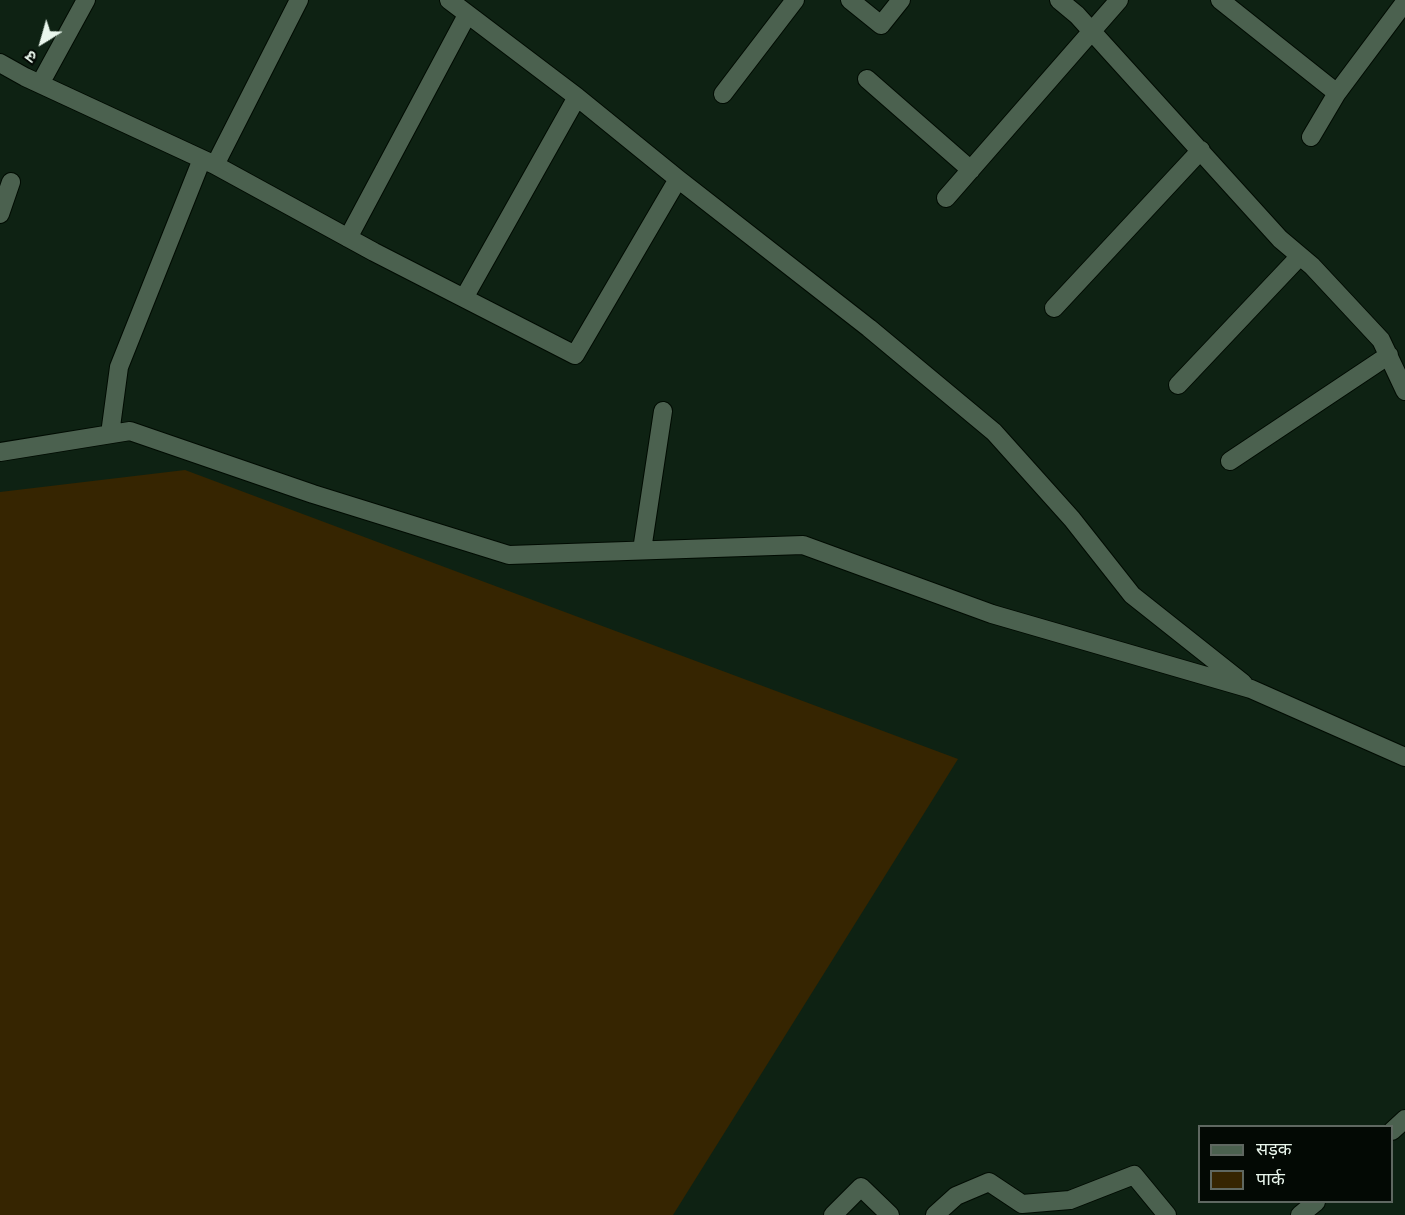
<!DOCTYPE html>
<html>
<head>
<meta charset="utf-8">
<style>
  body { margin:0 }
  #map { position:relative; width:1405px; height:1215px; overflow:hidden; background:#0e2213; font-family:Signika,"Noto Sans Devanagari",sans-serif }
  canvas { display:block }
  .legend { position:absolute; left:1198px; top:1125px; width:195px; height:78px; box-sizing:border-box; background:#030904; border:2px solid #5f6861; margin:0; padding:8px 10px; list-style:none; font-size:18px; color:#e9f6ec }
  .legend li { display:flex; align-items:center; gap:12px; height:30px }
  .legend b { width:30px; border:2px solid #5f6861 }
  .north { position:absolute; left:12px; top:12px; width:60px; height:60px; -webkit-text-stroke:4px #030904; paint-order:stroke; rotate:217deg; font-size:16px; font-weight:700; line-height:24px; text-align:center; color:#e9f6ec }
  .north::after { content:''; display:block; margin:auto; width:21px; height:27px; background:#e9f6ec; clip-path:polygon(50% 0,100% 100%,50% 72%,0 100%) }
</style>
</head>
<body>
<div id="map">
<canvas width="1405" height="1215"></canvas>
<ul class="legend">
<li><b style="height:8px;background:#4b614f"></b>सड़क</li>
<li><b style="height:16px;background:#362501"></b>पार्क</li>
</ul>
<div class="north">उ</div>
</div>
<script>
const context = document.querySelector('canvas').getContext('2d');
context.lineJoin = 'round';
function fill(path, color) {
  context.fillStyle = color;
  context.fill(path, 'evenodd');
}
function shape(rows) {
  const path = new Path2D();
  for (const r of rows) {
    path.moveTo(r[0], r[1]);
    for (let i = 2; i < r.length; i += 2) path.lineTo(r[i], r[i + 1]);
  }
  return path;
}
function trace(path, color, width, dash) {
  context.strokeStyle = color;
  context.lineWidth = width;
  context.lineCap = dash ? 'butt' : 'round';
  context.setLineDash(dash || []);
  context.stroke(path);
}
fill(shape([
  [185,470,958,759,673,1215,0,1215,0,492]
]), '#362501');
const street = shape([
  [449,0,577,97,678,179,869,328,994,432,1072,519,1132,595,1243,683],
  [850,0,881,25,901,0],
  [1059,0,1077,15,1280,239,1312,266,1381,340,1405,391],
  [1220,0,1337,93,1311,137],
  [0,63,25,77,215,165,374,252,575,355,678,179],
  [867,79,971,170],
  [40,84,86,0],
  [1337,93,1405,2],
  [723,94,795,0],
  [215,165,299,0],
  [946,198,1119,0],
  [0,214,11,182],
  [348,238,467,15],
  [464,298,577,97],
  [1054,308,1201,150],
  [1178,385,1300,256],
  [110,434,119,367,202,159],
  [0,452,130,431,313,494,509,555,803,545,992,614,1251,689,1405,757],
  [1230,461,1389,355],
  [642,550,663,411],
  [1392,1131,1405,1119],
  [833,1215,861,1187,890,1215],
  [935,1215,956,1196,989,1182,1022,1204,1070,1200,1134,1175,1167,1215],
  [1300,1215,1316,1202]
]);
trace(street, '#000b02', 20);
trace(street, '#4b614f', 18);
</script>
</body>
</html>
